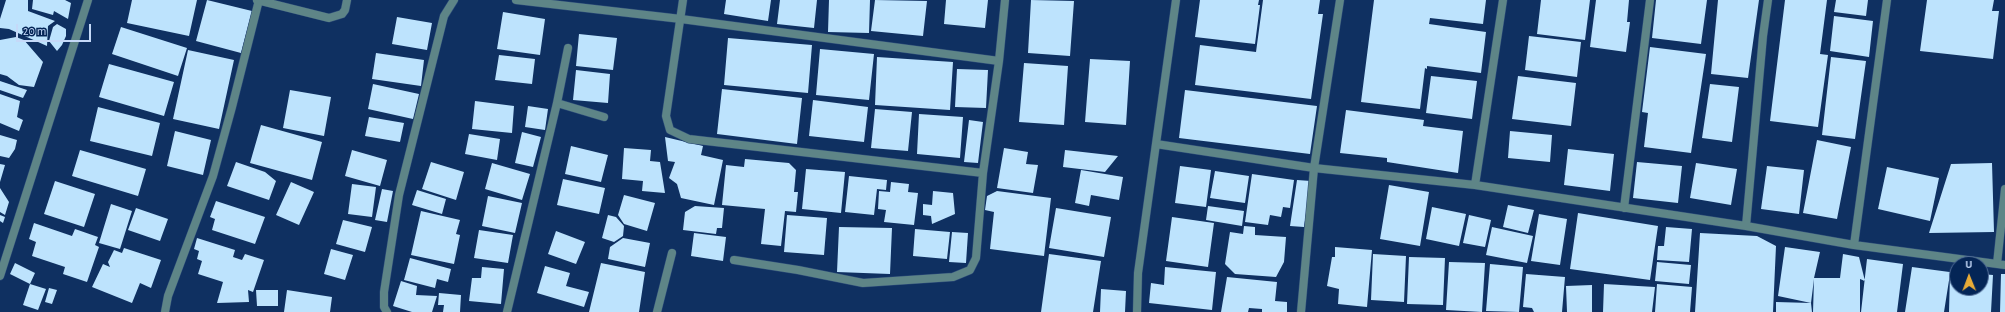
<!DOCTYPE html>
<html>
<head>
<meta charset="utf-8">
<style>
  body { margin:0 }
  #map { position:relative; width:2005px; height:312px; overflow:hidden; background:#0f3061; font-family:"Alegreya Sans",sans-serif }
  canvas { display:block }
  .north { position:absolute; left:1949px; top:256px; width:40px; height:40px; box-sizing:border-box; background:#042556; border:1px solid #516d97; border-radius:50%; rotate:359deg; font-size:11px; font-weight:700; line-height:16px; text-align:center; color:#c5d9f8 }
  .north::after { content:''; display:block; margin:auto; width:14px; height:18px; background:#e8ab37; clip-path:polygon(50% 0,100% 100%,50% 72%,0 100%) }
  .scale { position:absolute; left:16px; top:24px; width:75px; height:18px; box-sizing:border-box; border:2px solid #c5d9f8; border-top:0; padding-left:5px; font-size:12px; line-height:14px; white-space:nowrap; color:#c5d9f8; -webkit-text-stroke:3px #042556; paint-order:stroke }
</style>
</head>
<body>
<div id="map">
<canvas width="2005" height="312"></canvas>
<div class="north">U</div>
<div class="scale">20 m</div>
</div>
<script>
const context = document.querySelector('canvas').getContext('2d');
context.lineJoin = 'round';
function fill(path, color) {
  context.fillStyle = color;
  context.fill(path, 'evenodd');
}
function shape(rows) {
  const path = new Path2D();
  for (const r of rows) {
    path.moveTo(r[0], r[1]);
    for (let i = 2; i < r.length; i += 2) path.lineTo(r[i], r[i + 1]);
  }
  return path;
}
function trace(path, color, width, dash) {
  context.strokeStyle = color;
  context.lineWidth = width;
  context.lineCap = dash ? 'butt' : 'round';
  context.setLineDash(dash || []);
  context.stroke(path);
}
fill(shape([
  [6,0,28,0,28,11,55,21,48,26,47,46,9,29,0,28,0,19],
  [33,0,65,0,71,3,68,19,54,11,53,15,32,9],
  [132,0,197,0,189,36,127,23],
  [207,0,252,11,241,53,196,41],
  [726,0,771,0,768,21,724,14],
  [780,0,817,0,814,28,777,24],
  [829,0,870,0,869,33,828,32],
  [875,0,927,1,923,36,871,31],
  [946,0,988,0,985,28,944,24],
  [1031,0,1074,1,1070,56,1028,53],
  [1200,0,1259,0,1258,5,1260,5,1255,44,1195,37],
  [1263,0,1320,0,1318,14,1323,14,1311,99,1195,85,1200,45,1256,52],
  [1374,0,1486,0,1483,24,1430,18,1429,24,1486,32,1481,73,1427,66,1427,69,1425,68,1420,109,1361,102],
  [1541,0,1590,0,1585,40,1537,34],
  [1596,0,1629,0,1627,22,1630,22,1626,52,1590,47],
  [1656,0,1707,0,1701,44,1652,38],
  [1718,0,1759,0,1748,78,1711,74],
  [1785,0,1827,0,1820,54,1828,55,1818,127,1770,121],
  [1836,0,1868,0,1866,16,1834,12],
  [1927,0,1994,0,1992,11,1999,11,1993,59,1920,51],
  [503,12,545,19,540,55,497,49],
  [1834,16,1873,21,1869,57,1830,51],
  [397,17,432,23,427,50,392,44],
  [57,24,66,29,66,36,62,45,57,51,49,41,53,27],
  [121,27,187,48,178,76,112,54],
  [579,34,617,38,613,70,576,66],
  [1529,36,1581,42,1577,77,1525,70],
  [16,37,24,40,43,62,34,87,19,85,7,76,0,74,0,40],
  [728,38,812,45,808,93,724,85],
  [1650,47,1706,54,1691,153,1644,147,1648,113,1642,112],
  [820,49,874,54,869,100,816,95],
  [188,50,234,60,219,129,173,119],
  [376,53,424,60,421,86,372,79],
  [499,55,535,59,532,84,495,80],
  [877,57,953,62,950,110,875,105],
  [1831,57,1866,61,1855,139,1822,135],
  [1090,59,1130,61,1126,125,1085,122],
  [1024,63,1068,66,1064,125,1019,122],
  [109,64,174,82,164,116,99,97],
  [957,69,988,70,986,108,955,107],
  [576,70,610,74,608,103,573,100],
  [1431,76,1477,81,1472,119,1426,113],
  [1518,76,1576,83,1571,126,1512,119],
  [0,81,27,90,23,98,0,90],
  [373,84,419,94,413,119,368,109],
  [1710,84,1739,87,1732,142,1702,138],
  [722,89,802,98,797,144,717,134],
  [290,90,331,97,324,136,283,128],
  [1185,90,1317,106,1310,154,1179,138],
  [0,94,20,101,17,117,23,120,19,131,0,123],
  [813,100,868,107,864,142,809,136],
  [475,101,514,106,512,133,472,129],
  [528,106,548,109,545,130,525,127],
  [98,107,160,123,152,156,90,141],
  [875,109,912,112,908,151,871,148],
  [1346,110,1424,120,1423,126,1463,131,1458,173,1387,162,1387,158,1340,153],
  [919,114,963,117,960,158,917,154],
  [369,117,404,123,400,142,365,136],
  [969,120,983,122,978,163,964,162],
  [261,125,322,142,312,180,250,163],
  [175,131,211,140,203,175,167,166],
  [1510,131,1552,135,1550,162,1508,158],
  [522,132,541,137,533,167,515,163],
  [469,134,500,139,497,160,465,154],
  [0,135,17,140,15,149,9,158,0,156],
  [665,137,703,146,701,155,723,160,714,205,681,198,677,184,669,178,675,162,668,161],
  [1817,140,1851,147,1837,219,1803,213],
  [571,146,608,155,601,182,565,174],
  [624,148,651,150,650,161,660,162,665,193,642,191,643,181,622,179],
  [1004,148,1028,152,1026,164,1038,165,1033,193,997,188],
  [1568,149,1614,154,1610,191,1564,185],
  [80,150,146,169,138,196,72,176],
  [352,150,387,160,380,186,345,176],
  [1065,150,1118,156,1105,172,1063,167],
  [745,159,789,163,796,170,794,192,798,192,796,212,785,211,781,246,761,244,765,209,722,205,726,165,744,167],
  [236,162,265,172,276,181,269,200,227,186],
  [431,162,464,172,456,200,422,189],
  [1637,162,1682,166,1678,203,1633,198],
  [492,163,530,174,522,200,485,189],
  [1696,163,1737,169,1731,205,1690,198],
  [1992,163,1994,232,1929,233,1951,164],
  [0,164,5,165,0,182],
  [1180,166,1211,170,1206,207,1175,203],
  [1767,166,1804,170,1799,214,1761,209],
  [1887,167,1939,178,1930,221,1878,209],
  [806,169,845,172,841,213,802,209],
  [1081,170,1123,177,1119,200,1091,195,1089,206,1075,203],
  [1215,171,1249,176,1245,203,1210,198],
  [1252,174,1294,180,1290,208,1283,207,1281,217,1270,215,1268,225,1245,222],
  [849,176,887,180,886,190,877,189,874,215,845,212],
  [563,179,605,188,599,214,557,205],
  [1297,180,1311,181,1304,227,1290,226],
  [55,181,95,194,84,227,44,214],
  [291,182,314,192,299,225,276,215],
  [891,182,909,184,908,192,918,193,914,225,884,222,886,210,878,209,879,191,890,192],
  [352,184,376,187,372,217,348,214],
  [1389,185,1429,192,1420,246,1380,239],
  [0,188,9,202,5,215,0,212],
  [382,189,393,191,387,222,375,220],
  [417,190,446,199,442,214,412,205],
  [933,191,953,193,955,214,932,224,931,216,923,215,923,204,932,205],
  [997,191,1051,198,1044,256,990,249,994,212,985,210,987,196],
  [624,195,655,203,647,231,624,224,618,215],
  [488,196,522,203,515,233,482,226],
  [216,201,265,217,255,244,212,230,215,219,210,217],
  [111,204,132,211,120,249,99,243],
  [1508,205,1534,210,1528,233,1503,227],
  [695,206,724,208,722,228,717,228,716,234,683,230,685,212],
  [1208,206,1244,211,1242,226,1206,220],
  [1432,207,1466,214,1459,246,1426,239],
  [136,208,168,219,160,241,128,230],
  [1056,208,1111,217,1104,257,1049,248],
  [421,211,460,220,456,234,460,235,454,264,411,255],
  [1578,213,1658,226,1650,280,1570,269],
  [1539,214,1567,219,1560,265,1531,261],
  [0,215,5,217,3,223,0,221],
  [608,215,616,217,624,226,623,236,614,242,602,238],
  [787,215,827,218,824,255,784,252],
  [1469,215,1491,220,1485,247,1463,243],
  [1172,217,1214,223,1208,267,1166,261],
  [343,220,372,227,365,252,336,244],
  [34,223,72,236,75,229,98,237,95,245,99,247,87,282,63,274,65,267,32,256,36,242,29,239],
  [1244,226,1255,227,1255,235,1286,237,1284,262,1276,277,1235,274,1225,264,1230,232,1243,234],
  [839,227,892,228,890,274,837,272],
  [1492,227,1533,236,1527,263,1486,255],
  [1666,227,1692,229,1689,262,1657,260,1658,246,1664,246],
  [915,229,950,232,947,259,913,256],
  [479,230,513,235,508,263,474,258],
  [556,231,585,242,576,264,548,254],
  [952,232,968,233,966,263,949,262],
  [694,233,726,237,723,261,691,256],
  [1700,233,1757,236,1776,246,1773,312,1695,312],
  [197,238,235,250,233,257,242,260,245,254,264,260,253,292,248,290,249,302,217,303,223,282,198,274,202,261,197,259,199,251,194,249],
  [623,238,650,243,645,267,608,259,610,247],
  [1335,247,1372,250,1367,307,1338,304,1339,289,1327,286,1332,257,1335,257],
  [1785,247,1820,252,1814,278,1840,278,1843,254,1859,257,1865,281,1860,279,1860,312,1813,312,1814,279,1811,303,1778,296],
  [124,248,161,260,151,288,140,283,132,303,92,287,103,264,110,267,108,262,114,250,122,253],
  [331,249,353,255,345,280,324,274],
  [1049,254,1101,261,1093,312,1041,312],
  [1373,254,1406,256,1404,302,1371,300],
  [1409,257,1445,258,1443,305,1407,304],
  [410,258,451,269,448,282,437,279,435,288,404,280],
  [1867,259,1903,264,1897,312,1861,312],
  [1449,262,1485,263,1482,312,1446,310],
  [1657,262,1691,265,1689,284,1655,281],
  [15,263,35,273,30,284,10,274],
  [601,263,645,272,639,312,589,312],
  [1490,264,1523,267,1519,312,1486,311],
  [545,266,570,273,566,286,589,292,584,307,537,293],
  [482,267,504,269,501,304,469,301,472,278,481,278],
  [1165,267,1216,272,1212,310,1149,303,1151,283,1164,285],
  [1912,267,1957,273,1957,288,1981,288,1981,274,1993,275,1991,312,1949,312,1950,274,1944,312,1905,312],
  [1526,274,1565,277,1562,312,1534,312,1532,308,1523,307],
  [2001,274,2005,274,2005,312,2000,312],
  [1227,277,1277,282,1275,301,1287,302,1287,312,1262,312,1262,309,1249,308,1248,312,1221,312],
  [401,281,417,286,416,295,437,296,432,312,412,312,393,306],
  [30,284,46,289,38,310,23,305],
  [1604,284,1655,287,1652,312,1603,312],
  [1657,284,1692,287,1690,312,1655,312],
  [1592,285,1592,312,1567,312,1566,286],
  [49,288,57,290,52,304,45,302],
  [1101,289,1126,291,1125,312,1100,312],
  [256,290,278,290,278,306,257,306],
  [287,290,332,297,330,312,284,312],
  [439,293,461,295,460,312,443,312,444,305,438,305],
  [1776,302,1811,303,1812,312,1776,312]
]), '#bde3fd');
const minor = shape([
  [257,0,329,18,342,14,345,10,347,0],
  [516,0,681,19,999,61],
  [683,0,666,116,670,130,689,139,983,173],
  [557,103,568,48],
  [1156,144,1314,168,1475,185,1746,226,1854,245,2005,265],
  [1475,185,1503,0],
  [1624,208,1650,0],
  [1746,226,1763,36,1768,0],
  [1854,245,1887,0],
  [734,260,798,270,863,283,953,277,970,270,976,258,983,173,999,61,1005,0],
  [1997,264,2005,189],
  [0,276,88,0],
  [165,312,168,296,213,176,232,107,259,0],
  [387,312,384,307,384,292,399,195,444,16,454,0],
  [507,312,557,103,604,117],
  [657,312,672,253],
  [1137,312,1138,273,1176,0],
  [1301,312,1314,168,1340,0]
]);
trace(minor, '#2c4b79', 9);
trace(minor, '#5e8587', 8);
</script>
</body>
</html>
